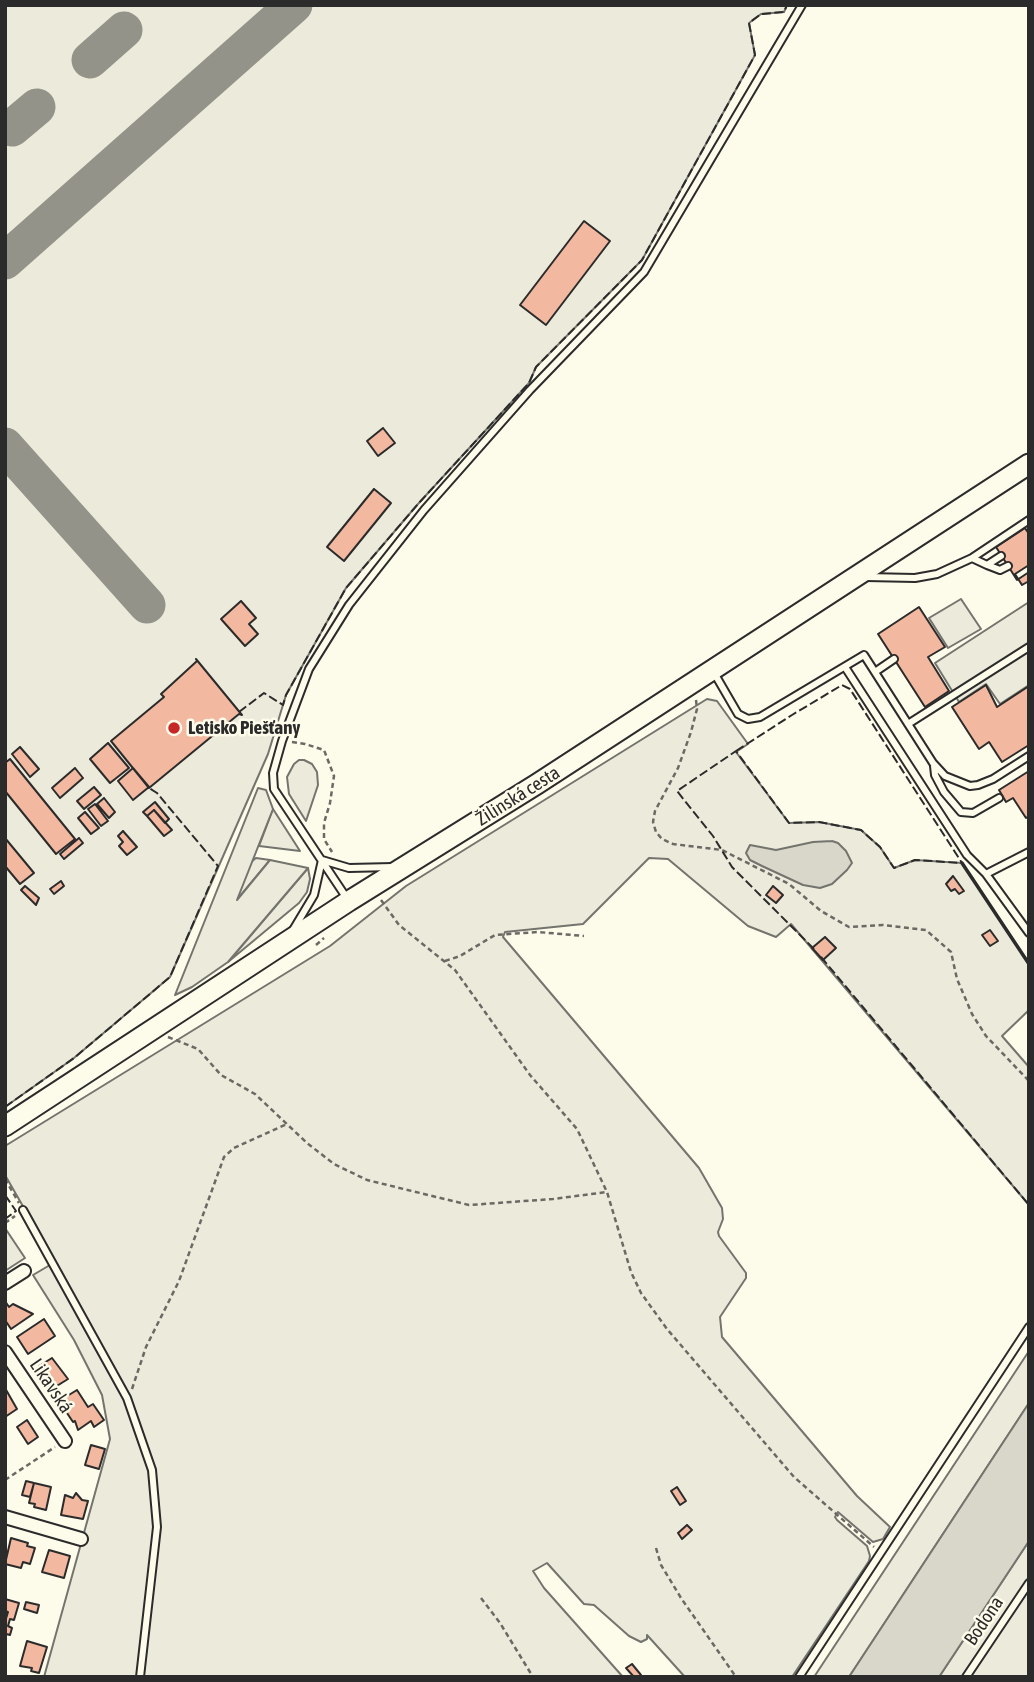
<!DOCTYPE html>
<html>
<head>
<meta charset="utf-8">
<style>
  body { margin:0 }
  #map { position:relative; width:1034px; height:1682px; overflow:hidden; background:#fdfbea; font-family:"Asap Condensed",sans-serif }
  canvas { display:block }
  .frame { position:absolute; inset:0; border:7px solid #2b2b2b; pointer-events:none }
</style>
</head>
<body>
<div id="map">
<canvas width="1034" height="1682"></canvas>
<div class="frame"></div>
</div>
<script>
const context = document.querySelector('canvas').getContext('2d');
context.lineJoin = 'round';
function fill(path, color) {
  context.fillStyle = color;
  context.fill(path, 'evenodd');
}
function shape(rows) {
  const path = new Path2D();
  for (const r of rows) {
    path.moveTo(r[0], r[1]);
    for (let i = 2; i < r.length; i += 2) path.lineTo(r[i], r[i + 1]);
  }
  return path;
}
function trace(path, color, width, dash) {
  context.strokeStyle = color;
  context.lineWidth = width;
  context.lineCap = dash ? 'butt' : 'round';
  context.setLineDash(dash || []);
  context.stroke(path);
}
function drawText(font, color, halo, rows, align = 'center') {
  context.font = font + ' "Asap Condensed",sans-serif';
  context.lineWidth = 5;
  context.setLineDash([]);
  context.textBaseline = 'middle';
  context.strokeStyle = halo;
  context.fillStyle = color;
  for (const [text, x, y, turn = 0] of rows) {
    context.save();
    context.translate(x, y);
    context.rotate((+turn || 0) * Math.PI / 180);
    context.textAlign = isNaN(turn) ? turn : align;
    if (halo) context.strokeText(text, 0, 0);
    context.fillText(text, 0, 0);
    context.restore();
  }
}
const green = shape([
  [5,5,787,5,784,12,761,14,749,23,755,55,642,260,536,367,529,383,418,504,346,588,286,695,268,754,170,977,74,1058,5,1107,5,5],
  [707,699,717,701,748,744,736,752,789,823,819,822,861,830,880,847,894,868,915,860,962,863,1029,964,1029,1010,1002,1036,1029,1067,1029,1205,791,924,776,937,748,926,668,859,649,858,583,924,505,932,503,937,699,1168,722,1208,723,1219,718,1232,719,1236,746,1273,746,1278,720,1317,722,1337,857,1496,890,1527,883,1539,873,1542,838,1512,835,1517,837,1520,867,1546,870,1556,869,1561,792,1677,685,1677,647,1635,647,1639,641,1642,629,1636,594,1605,584,1604,547,1563,533,1571,544,1588,623,1677,44,1677,110,1439,102,1395,74,1340,33,1275,55,1262,5,1175,5,1146,330,946,406,886,707,699],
  [299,760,304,760,312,764,317,772,318,785,306,821,289,794,287,777,294,764,299,760],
  [273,809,300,851,259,846,273,809],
  [256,858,270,860,236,901,251,862,256,858],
  [308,868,310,879,307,892,299,903,228,962,308,868],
  [5,1228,25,1258,5,1271,5,1228],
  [1029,1351,1029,1403,849,1677,814,1677,1029,1351],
  [1029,1541,1029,1677,939,1677,1029,1541]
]);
fill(green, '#ecebdb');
trace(green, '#74746e', 2);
const parking = shape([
  [961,599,981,629,948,648,929,618,961,599],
  [1029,602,1029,685,1000,704,986,684,959,702,935,663,1029,602],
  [258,788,266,790,273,809,237,900,270,860,308,868,228,962,192,987,175,995,258,788]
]);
fill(parking, '#eceadb');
trace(parking, '#74746e', 2);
const water = shape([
  [832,841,838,843,846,851,852,863,847,870,832,884,820,888,803,885,762,866,750,860,746,853,750,845,776,850,813,842,832,841],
  [1029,1403,1029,1541,939,1677,849,1677,1029,1403]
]);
fill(water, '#d8d7c9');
trace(water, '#74746e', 2);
trace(shape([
  [90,60,124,30],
  [12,128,37,107],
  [5,261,294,5],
  [5,446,147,605]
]), '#94938a', 37);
const building = shape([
  [584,221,610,241,546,325,520,305,584,221],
  [383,428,395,443,378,456,367,441,383,428],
  [374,489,391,503,344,561,327,547,374,489],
  [1025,528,1029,534,1029,572,1017,580,996,547,1025,528],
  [1029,565,1029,581,1022,585,1015,574,1029,565],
  [241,601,256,618,249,624,258,634,245,646,221,619,241,601],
  [919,607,945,647,928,657,949,691,925,707,878,634,919,607],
  [196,659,242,715,239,714,149,788,111,741,164,697,161,694,197,661,196,659],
  [986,685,997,707,1029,686,1029,745,1002,762,989,742,979,749,952,707,986,685],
  [108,743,129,768,110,783,90,759,108,743],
  [20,747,39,769,30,777,12,754,20,747],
  [10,759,75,839,56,854,5,791,5,763,10,759],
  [75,768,83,778,60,798,52,788,75,768],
  [133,768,149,787,133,800,118,781,133,768],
  [1029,771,1029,816,1026,818,1013,798,1006,802,999,790,1029,771],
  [94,787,101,795,84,809,77,801,94,787],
  [104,798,115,812,109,818,97,804,104,798],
  [155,802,169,819,165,823,154,810,147,816,143,812,155,802],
  [95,804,108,821,101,826,88,809,95,804],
  [154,810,172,830,164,836,147,816,154,810],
  [85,812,99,828,91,834,78,818,85,812],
  [123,831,137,847,127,855,119,846,123,842,118,836,123,831],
  [5,838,34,873,20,884,5,866,5,838],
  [79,838,83,843,64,859,60,854,79,838],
  [953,876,964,891,959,894,955,889,951,891,946,884,953,876],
  [61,881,64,886,54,894,50,889,61,881],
  [25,886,39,898,36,905,21,890,25,886],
  [773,886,783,895,776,903,766,895,773,886],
  [990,930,998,941,990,946,982,935,990,930],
  [825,937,836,948,823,960,812,948,825,937],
  [5,1301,9,1307,13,1304,33,1314,11,1329,5,1320,5,1301],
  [44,1319,55,1336,28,1354,17,1337,44,1319],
  [52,1358,68,1379,52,1389,47,1386,48,1383,39,1366,52,1358],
  [5,1388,17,1409,5,1417,5,1388],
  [77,1390,88,1407,93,1404,104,1420,94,1427,91,1421,78,1430,75,1421,73,1422,59,1401,77,1390],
  [27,1420,38,1437,28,1444,17,1427,27,1420],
  [91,1445,105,1449,99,1469,85,1465,91,1445],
  [26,1481,34,1483,30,1497,22,1495,26,1481],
  [34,1483,51,1487,46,1510,34,1507,35,1504,29,1503,34,1483],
  [677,1487,686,1501,680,1505,671,1491,677,1487],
  [76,1493,82,1500,88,1501,83,1519,61,1515,65,1495,73,1498,76,1493],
  [687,1525,692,1530,682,1539,678,1533,687,1525],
  [11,1538,28,1543,27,1546,35,1548,30,1564,23,1562,21,1568,5,1564,11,1538],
  [49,1550,70,1556,64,1578,42,1572,49,1550],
  [5,1599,19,1603,14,1620,10,1619,8,1626,12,1628,10,1635,6,1634,5,1636,5,1622,8,1612,5,1611,5,1599],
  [26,1602,39,1605,37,1613,24,1609,26,1602],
  [27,1641,47,1647,39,1673,31,1671,32,1668,20,1666,27,1641],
  [632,1664,641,1675,639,1677,634,1677,626,1668,632,1664]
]);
fill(building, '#f2b8a0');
trace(building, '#2b2b2b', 2);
const lane = shape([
  [972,558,987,565,1001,556],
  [987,565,1000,570,1008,566],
  [866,577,915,578,937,574,972,558,1029,520],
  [845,667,967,855,986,874,1029,933],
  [713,671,738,714,748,719,760,717,864,655,933,763,945,776,970,786,978,785,993,779,1029,756],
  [875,672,894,659],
  [908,724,1029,647],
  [934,766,935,775,944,792,961,812,973,813,999,798],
  [986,874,1029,852],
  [348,900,274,789,273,773,282,741,309,669,349,605,424,510,530,390,644,272,802,5],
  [293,930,314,895,322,860,349,868,393,867],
  [23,1210,127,1398,152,1470,157,1527,140,1677],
  [799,1677,1029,1327],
  [966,1677,1029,1583]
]);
const street = shape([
  [5,1283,24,1271],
  [5,1352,65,1441],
  [5,1517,81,1539]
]);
const primary = shape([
  [5,1126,349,901,537,784,1029,464]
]);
trace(lane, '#2b2b2b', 10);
trace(street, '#2b2b2b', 16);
trace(primary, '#2b2b2b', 23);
trace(shape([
  [696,700,697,709,691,732,678,768,655,811,653,822,656,832,662,839,673,844,722,850,789,884,821,911,849,927,883,925,926,930,951,952,957,979,972,1014,986,1036,1029,1081],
  [292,742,305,744,324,750,334,776,330,803,324,823,324,839,332,852],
  [381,900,399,925,455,970,530,1075,577,1129,607,1192,631,1272,641,1293,667,1329,794,1477,874,1547],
  [316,945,324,938],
  [445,961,460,956,495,935,538,932,584,936],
  [168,1037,198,1049,221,1075,255,1094,307,1143,334,1164,367,1180,469,1205,553,1199,607,1192],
  [5,1179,19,1203],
  [5,1223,15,1216],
  [132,1389,146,1347,179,1281,224,1157,234,1148,287,1124],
  [5,1480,55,1447],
  [656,1548,661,1565,681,1598,736,1677],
  [481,1598,500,1623,533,1677]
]), '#6a6964', 2.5, [5, 3.5]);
trace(lane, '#fdfbea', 6);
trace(street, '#fdfbea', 12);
trace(primary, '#fdfbea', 19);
trace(shape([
  [239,712,264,693,283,705,286,695,346,588,418,504,529,383,536,367,642,260,755,55,749,23,761,14,784,12,787,5],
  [736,751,792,715,842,685,850,689,962,863],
  [814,949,732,867,713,836,677,791,736,751,789,823,819,822,861,830,880,847,894,868,915,860,962,863],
  [821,957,1029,1205],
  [5,1107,74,1058,170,977,218,866,157,793,149,788],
  [5,1195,16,1211,5,1219]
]), '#2b2b2b', 2, [9, 3.5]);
trace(shape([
  [962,863,1029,964]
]), '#2b2b2b', 3.5);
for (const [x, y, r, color] of [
  [174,728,7,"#c62828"]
]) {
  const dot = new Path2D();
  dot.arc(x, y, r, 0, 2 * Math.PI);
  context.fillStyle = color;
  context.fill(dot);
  trace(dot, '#fdfbea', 2.5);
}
drawText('bold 19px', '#2b2b2b', '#fdfbea', [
  ["Letisko Piešťany",188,728]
], 'left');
drawText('19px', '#2b2b2b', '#fdfbea', [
  ["Žilinská cesta",518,796,-32],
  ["Likavská",51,1386,56],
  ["Bodona",984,1621,-56]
]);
</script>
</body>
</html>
